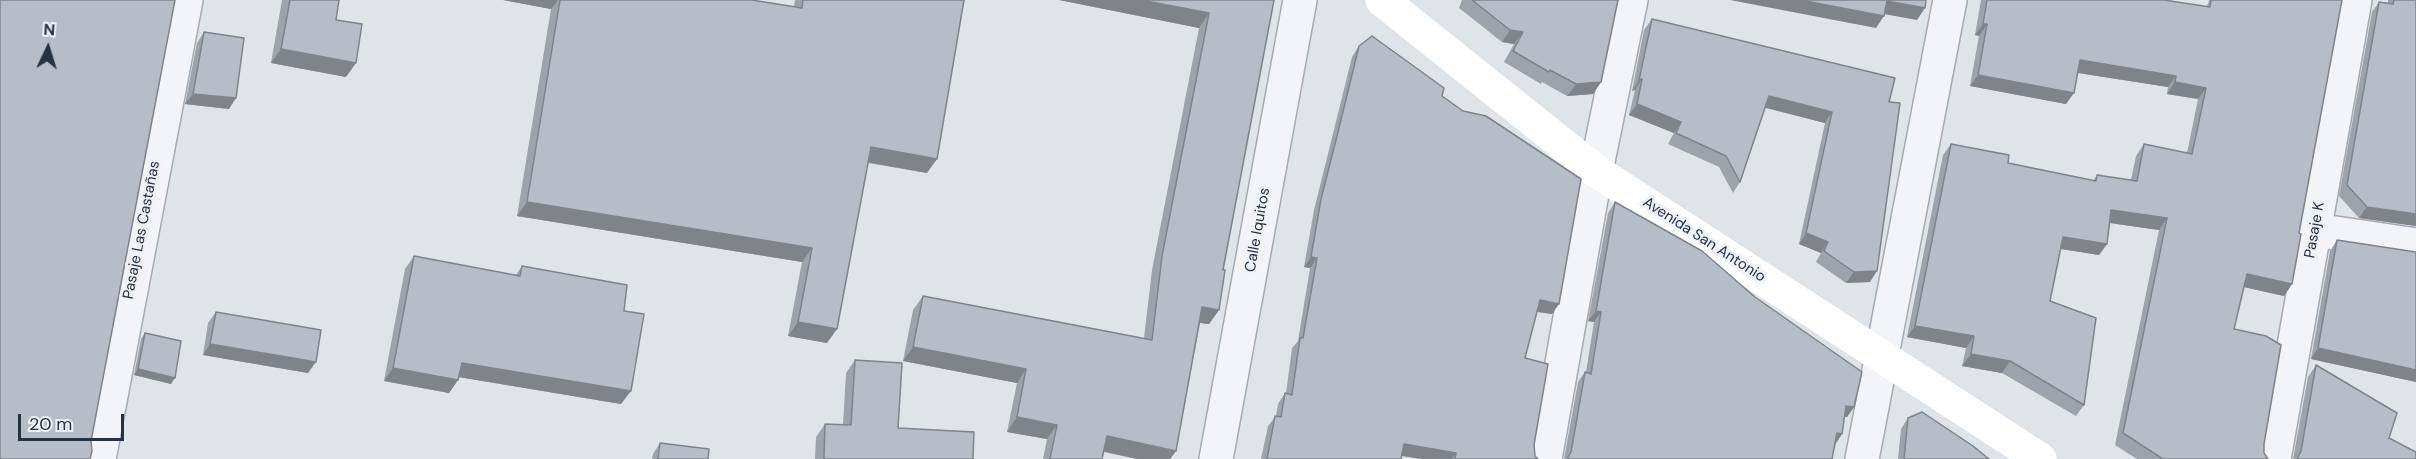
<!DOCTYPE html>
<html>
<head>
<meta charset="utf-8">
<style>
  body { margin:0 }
  #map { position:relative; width:2416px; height:459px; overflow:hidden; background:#dfe4e9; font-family:"DM Sans",sans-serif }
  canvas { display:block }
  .north { position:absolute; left:18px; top:18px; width:60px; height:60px; -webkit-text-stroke:4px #eff2f7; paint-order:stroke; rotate:4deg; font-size:16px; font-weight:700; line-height:24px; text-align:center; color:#273241 }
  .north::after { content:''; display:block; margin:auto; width:21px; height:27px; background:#273241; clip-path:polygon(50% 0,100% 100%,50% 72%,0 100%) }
  .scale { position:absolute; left:18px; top:414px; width:106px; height:27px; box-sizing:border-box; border:3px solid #273241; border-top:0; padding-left:8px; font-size:18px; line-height:21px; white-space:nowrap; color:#273241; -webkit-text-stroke:4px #eff2f7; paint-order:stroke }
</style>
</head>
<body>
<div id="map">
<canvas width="2416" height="459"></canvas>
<div class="north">N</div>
<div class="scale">20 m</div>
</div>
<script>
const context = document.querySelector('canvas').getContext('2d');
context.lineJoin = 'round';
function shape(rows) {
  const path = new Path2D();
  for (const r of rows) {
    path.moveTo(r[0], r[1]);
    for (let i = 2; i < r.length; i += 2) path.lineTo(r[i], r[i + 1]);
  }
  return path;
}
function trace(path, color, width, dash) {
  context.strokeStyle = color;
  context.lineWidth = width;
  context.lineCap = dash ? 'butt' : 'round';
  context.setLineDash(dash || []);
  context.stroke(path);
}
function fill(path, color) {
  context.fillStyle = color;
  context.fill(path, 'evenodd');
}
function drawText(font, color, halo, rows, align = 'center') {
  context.font = font + ' "DM Sans",sans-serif';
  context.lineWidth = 6;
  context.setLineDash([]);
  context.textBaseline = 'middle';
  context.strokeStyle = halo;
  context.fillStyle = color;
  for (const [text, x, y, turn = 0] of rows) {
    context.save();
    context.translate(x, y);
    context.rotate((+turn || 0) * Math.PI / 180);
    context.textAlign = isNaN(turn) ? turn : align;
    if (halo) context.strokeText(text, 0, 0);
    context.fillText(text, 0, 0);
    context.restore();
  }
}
const street = shape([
  [2315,230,2416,245],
  [99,459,186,0],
  [1216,459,1300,0],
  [1545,459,1596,171,1631,0],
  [1862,459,1950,0],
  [2274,459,2355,0]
]);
trace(street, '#a4abb3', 36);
trace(street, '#f2f4f7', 33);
trace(shape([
  [1382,0,1596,171,2040,459]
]), '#fff', 33);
fill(shape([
  [282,0,339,0,336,20,346,77,271,63],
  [503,0,752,0,794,7,795,0,964,0,927,173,868,163,827,343,788,336,802,262,517,216,551,9],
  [1059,0,1274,0,1223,270,1219,310,1209,324,1200,323,1176,451,1170,459,1137,459,1104,452,1102,459,1043,459,1047,439,1007,432,1017,383,903,361,913,310,923,296,1144,338,1152,270,1199,28],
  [1462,0,1618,0,1601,82,1593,94,1567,96,1542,82,1541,84,1504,62,1514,44,1502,42,1459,8],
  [1981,0,2164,0,2206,7,2208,4,2209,0,2342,0,2299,233,2292,284,2284,296,2244,287,2234,329,2264,444,2264,453,2268,459,2137,459,2115,445,2159,230,2110,223,2107,244,2099,255,2061,249,2050,301,2084,405,2076,416,2002,373,1962,366,1966,348,1907,337,1943,155,1951,144,2008,163,2093,181,2097,175,2131,180,2136,156,2144,144,2187,153,2198,99,2167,94,2168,87,2078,73,2066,104,1970,86,1979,36,1975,35],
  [2388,0,2416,0,2416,226,2359,218,2339,196,2372,12,2379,2,2388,3],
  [1652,19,1889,102,1870,282,1846,283,1816,262,1821,253,1799,244,1825,123,1765,107,1740,182,1733,193,1719,167,1668,144,1674,133,1629,115,1635,90,1632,91,1644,30],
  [204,32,229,109,185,104,197,43],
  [1359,46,1442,96,1552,314,1537,312,1525,358,1535,456,1538,459,1422,459,1402,456,1401,459,1261,459,1268,426,1276,416,1278,404,1285,393,1286,394,1292,348,1298,341,1310,268,1304,267,1314,210,1352,57],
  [1615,202,1854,407,1847,417,1844,417,1835,444,1832,459,1564,459,1578,382,1585,372,1586,372,1594,322,1588,321,1608,213],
  [2337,240,2416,252,2416,382,2311,359,2330,251],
  [414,256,516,275,522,266,624,311,621,404,459,377,458,380,449,393,384,381,405,269],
  [216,312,308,373,203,355,208,323],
  [145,333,171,384,134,375,141,339],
  [855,360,898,428,973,459,815,459,816,437,825,424,843,425,846,373],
  [2316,365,2389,438,2416,459,2293,459,2308,377],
  [1908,418,1989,459,1898,459,1901,429],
  [660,443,708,459,652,459,653,454]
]), '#9da3aa');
fill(shape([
  [503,0,558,0,551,9],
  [1059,0,1141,0,1209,13,1199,28],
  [1730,0,1800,0,1884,16,1876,28],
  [1887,1,1925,8,1917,20,1878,13],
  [1983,24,1987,24,1979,36,1975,35],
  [1510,30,1523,32,1514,44,1502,42],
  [281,49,356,63,346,77,271,63],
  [2080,60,2176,76,2168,87,2072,72],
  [1978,75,2074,93,2066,104,1970,86],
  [1642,79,1635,90,1632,91,1639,80],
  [1601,82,1593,94,1567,96,1576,84],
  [2175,82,2206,88,2198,99,2167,94],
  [193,94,236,98,229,109,185,104],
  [1769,96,1832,112,1825,123,1762,107],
  [1637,104,1681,122,1674,133,1629,115],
  [871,147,937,159,927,173,861,161],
  [527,202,812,248,802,262,517,216],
  [2367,207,2416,214,2416,226,2359,218],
  [2111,210,2167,218,2159,230,2103,222],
  [1806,233,1828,242,1821,253,1799,244],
  [2063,237,2107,244,2099,255,2055,248],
  [1311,257,1317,258,1310,268,1304,267],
  [1877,271,1870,282,1846,283,1854,272],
  [2247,274,2292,284,2284,296,2239,286],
  [1540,300,1559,304,1552,314,1532,311],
  [1202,307,1219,310,1209,324,1192,322],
  [1596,311,1601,312,1594,322,1588,321],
  [798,322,837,329,827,343,788,336],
  [1915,326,1974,336,1966,348,1907,337],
  [210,344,316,362,308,373,203,355],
  [913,347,1026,369,1017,383,903,361],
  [2318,348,2416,370,2416,382,2311,359],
  [1971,354,2010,361,2002,373,1962,366],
  [462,363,631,391,621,404,452,376],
  [393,368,458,380,449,393,384,381],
  [138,369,175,378,171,384,134,375],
  [1846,406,1854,407,1847,417,1839,416],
  [1017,417,1057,425,1047,439,1007,432],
  [1837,433,1842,434,1835,445],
  [1107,436,1176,451,1170,459,1137,459,1097,450],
  [1404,444,1456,453,1452,459,1422,459,1397,455]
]), '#7f848b');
const building = shape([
  [0,0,175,0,91,441,92,451,90,459,0,459,0,0],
  [290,0,339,0,336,20,362,24,356,63,281,49,290,0],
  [560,0,752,0,802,8,803,0,964,0,937,159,871,147,837,329,798,322,812,248,527,202,560,0],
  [1141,0,1274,0,1223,270,1225,270,1219,310,1202,307,1176,451,1107,436,1102,459,1050,459,1057,425,1017,417,1026,369,913,347,923,296,1152,340,1162,256,1209,13,1141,0],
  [1472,0,1618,0,1601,82,1576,84,1550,70,1549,72,1513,51,1523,32,1510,30,1472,0],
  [1800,0,1926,0,1925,8,1887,1,1884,16,1800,0],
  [1987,0,2164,0,2210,7,2211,0,2342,0,2299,233,2301,234,2292,284,2247,274,2234,329,2266,336,2281,345,2264,444,2264,453,2268,459,2163,459,2123,433,2167,218,2111,210,2107,244,2063,237,2050,301,2096,318,2084,405,2010,361,1971,354,1974,336,1915,326,1951,144,2009,155,2008,163,2096,181,2097,175,2137,181,2144,144,2192,154,2206,88,2175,82,2176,76,2080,60,2074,93,1978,75,1987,24,1983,24,1987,0],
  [2394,0,2416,0,2416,214,2367,207,2347,185,2379,2,2393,4,2394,0],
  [1652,19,1895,78,1889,102,1900,103,1877,271,1854,272,1824,251,1828,242,1806,233,1832,112,1769,96,1740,182,1726,156,1676,133,1681,122,1637,104,1642,79,1639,80,1652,19],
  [204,32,244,38,236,98,193,94,204,32],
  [1372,36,1444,88,1442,96,1463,111,1486,116,1581,179,1559,304,1540,300,1525,358,1548,364,1534,445,1535,456,1538,459,1455,459,1456,453,1404,444,1401,459,1267,459,1275,416,1281,417,1285,393,1292,395,1300,338,1303,338,1317,258,1311,257,1321,199,1338,132,1359,46,1372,36],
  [1615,202,1702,251,1755,297,1862,372,1854,407,1846,406,1842,434,1837,433,1832,459,1567,459,1571,452,1585,372,1591,374,1601,312,1596,311,1615,202],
  [2337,240,2416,252,2416,370,2318,348,2337,240],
  [414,256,520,276,522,266,627,285,624,311,644,314,631,391,462,363,458,380,393,368,414,256],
  [216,312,321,330,316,362,210,344,216,312],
  [145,333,181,341,175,378,138,369,145,333],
  [855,360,902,363,898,428,974,432,973,459,824,459,825,424,851,425,855,360],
  [2316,365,2397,413,2389,438,2416,452,2416,459,2297,459,2301,451,2316,365],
  [1922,412,1973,446,1989,459,1904,459,1908,418,1922,412],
  [660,443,709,449,708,459,658,459,660,443]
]);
fill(building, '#b6bdc6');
trace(building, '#7f848b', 1.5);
drawText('15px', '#273241', '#eff2f7', [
  ["Pasaje Las Castañas",142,230,-79],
  ["Calle Iquitos",1258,230,-80],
  ["Pasaje K",2315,230,-80],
  ["Avenida San Antonio",1704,240,33]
]);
</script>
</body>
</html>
